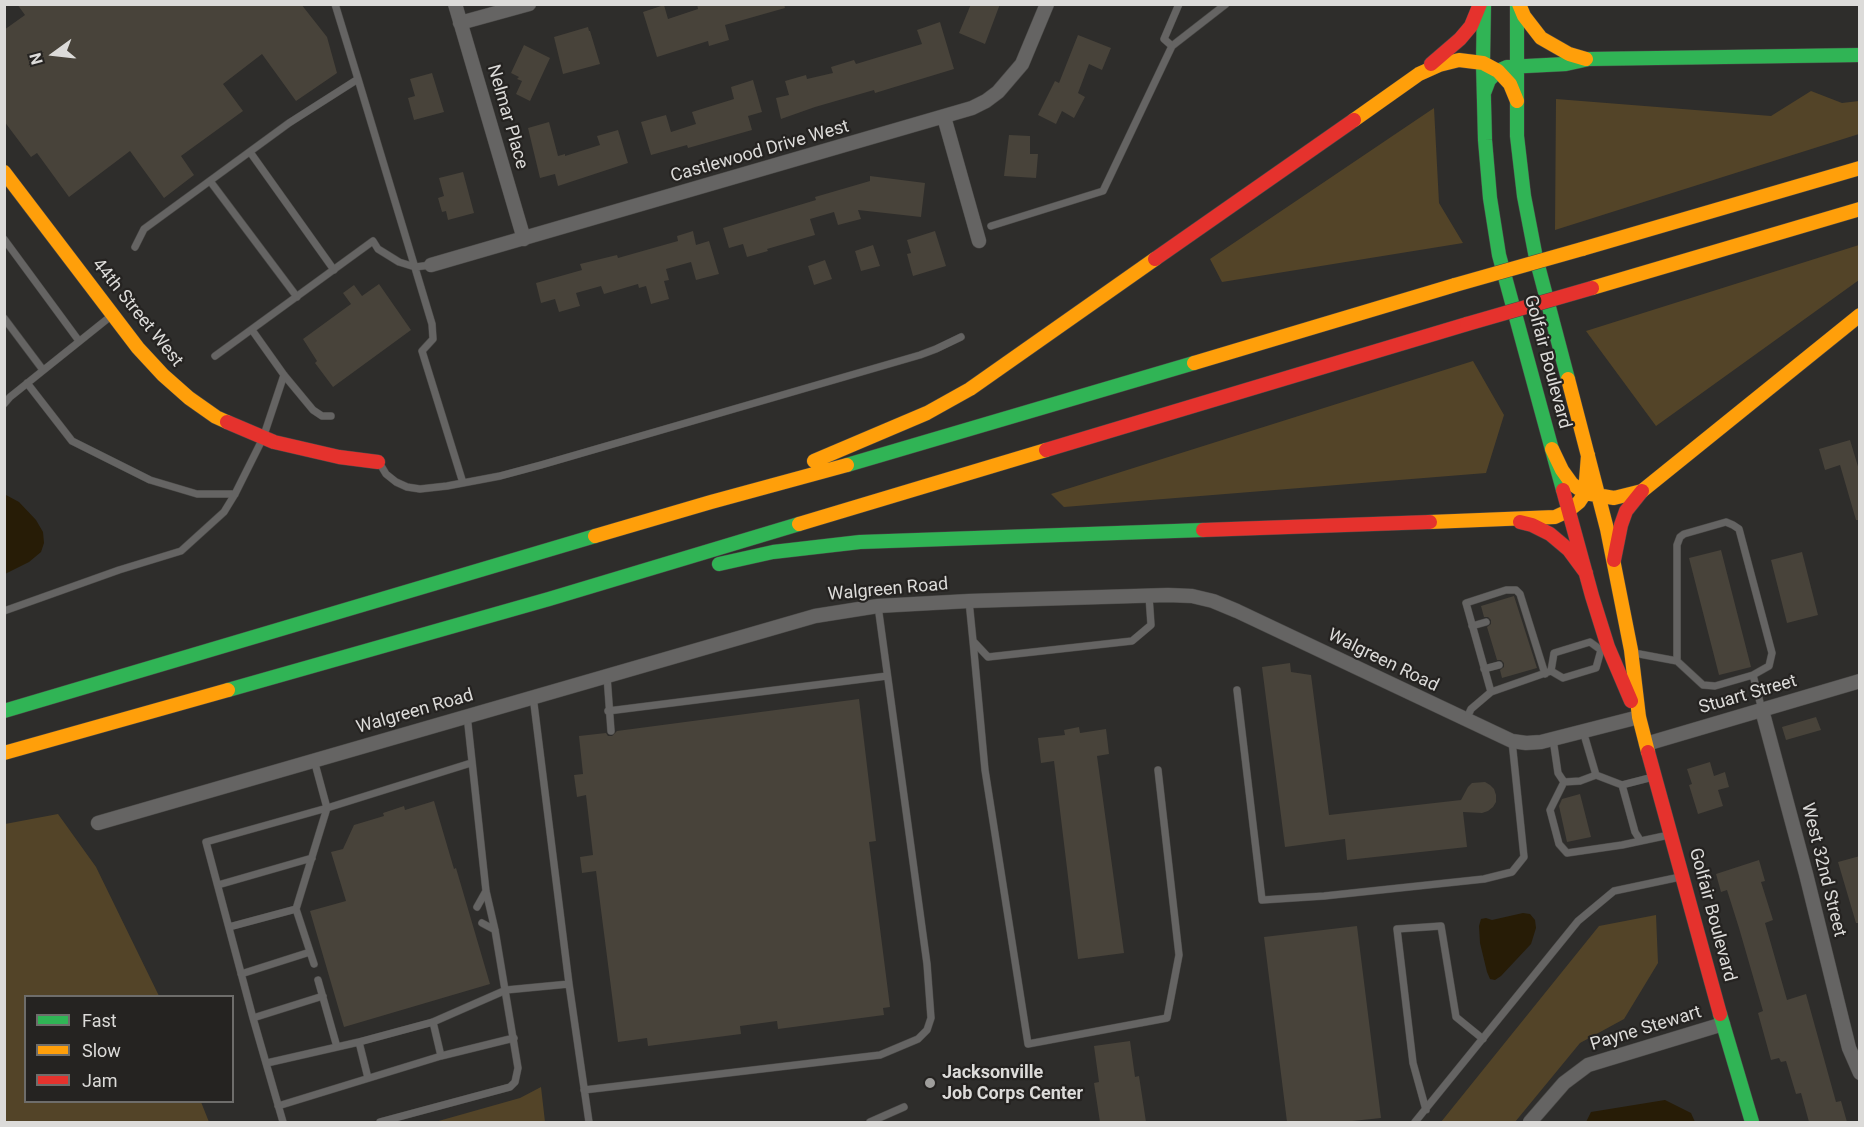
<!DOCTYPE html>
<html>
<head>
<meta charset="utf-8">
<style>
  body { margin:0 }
  #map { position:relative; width:1864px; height:1127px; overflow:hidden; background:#2e2d2b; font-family:Roboto,sans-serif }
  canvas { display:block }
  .frame { position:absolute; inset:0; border:6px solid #dcdbd9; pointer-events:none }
  .legend { position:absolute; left:24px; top:995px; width:210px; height:108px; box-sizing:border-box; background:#252321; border:2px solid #6e6d6b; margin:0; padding:8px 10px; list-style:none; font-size:18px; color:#dcdbd9 }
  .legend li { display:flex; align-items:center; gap:12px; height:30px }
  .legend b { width:30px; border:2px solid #6e6d6b }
  .north { position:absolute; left:24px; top:24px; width:60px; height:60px; -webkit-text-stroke:4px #252321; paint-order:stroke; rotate:255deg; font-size:16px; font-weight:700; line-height:24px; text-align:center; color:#dcdbd9 }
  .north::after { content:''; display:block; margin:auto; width:21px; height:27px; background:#dcdbd9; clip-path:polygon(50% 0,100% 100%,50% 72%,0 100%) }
</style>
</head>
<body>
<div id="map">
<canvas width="1864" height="1127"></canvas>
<div class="frame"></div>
<ul class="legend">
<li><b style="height:8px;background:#30b455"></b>Fast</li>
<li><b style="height:8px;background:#ff9f0a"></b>Slow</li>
<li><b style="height:8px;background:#e5322d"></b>Jam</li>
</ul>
<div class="north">N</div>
</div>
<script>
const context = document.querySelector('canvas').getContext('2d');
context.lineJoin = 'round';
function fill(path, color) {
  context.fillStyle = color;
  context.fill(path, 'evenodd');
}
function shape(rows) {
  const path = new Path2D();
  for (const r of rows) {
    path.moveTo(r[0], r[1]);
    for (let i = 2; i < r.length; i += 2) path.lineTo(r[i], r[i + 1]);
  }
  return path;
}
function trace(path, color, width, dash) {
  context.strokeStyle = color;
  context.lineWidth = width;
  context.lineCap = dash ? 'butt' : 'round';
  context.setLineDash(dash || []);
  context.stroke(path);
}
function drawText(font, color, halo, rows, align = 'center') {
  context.font = font + ' Roboto,sans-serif';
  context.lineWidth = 4.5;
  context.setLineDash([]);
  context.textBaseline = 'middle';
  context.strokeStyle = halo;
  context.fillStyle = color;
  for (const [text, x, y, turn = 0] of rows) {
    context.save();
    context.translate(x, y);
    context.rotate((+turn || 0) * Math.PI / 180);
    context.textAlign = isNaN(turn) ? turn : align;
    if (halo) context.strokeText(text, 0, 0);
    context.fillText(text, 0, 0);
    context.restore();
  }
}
fill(shape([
  [1811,91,1842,103,1859,101,1859,134,1555,230,1556,99,1771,116],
  [1434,108,1439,203,1463,243,1222,282,1210,259],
  [1859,245,1859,280,1656,426,1586,331],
  [1473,361,1504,415,1486,473,1064,507,1051,494],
  [58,814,96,867,159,996,26,996,26,1102,201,1102,209,1122,5,1122,5,824],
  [1656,915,1658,963,1624,1019,1580,1043,1515,1122,1441,1122,1599,926],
  [541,1087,545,1122,435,1122,520,1098]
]), '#534428');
fill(shape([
  [6,495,19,502,36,520,43,532,44,543,41,552,29,562,5,574,4,496],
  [1523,913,1530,914,1535,920,1536,928,1531,944,1501,976,1495,980,1490,979,1487,972,1480,943,1479,926,1481,919,1486,918,1492,920],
  [1665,1100,1691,1113,1695,1122,1586,1122,1591,1112]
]), '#271c06');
fill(shape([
  [17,4,301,4,327,37,337,73,296,101,262,54,223,84,243,111,181,156,194,175,164,198,130,151,69,197,37,153,31,157,4,121,4,30,25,15],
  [697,4,784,4,785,8,725,25,729,40,709,46,708,41,657,57,643,12,664,5,668,19,698,9],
  [971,4,1000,4,985,44,959,33],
  [940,22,954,69,875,93,874,90,815,107,781,119,776,98,789,95,785,81,806,75,807,79,833,73,831,67,854,60,856,64,922,44,917,30],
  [588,27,589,31,590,31,600,64,563,74,554,37],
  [1078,35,1111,48,1102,70,1089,64,1078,93,1085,97,1074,118,1062,111,1056,124,1038,115,1055,81,1059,83],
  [524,45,550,58,530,101,516,94,522,81,517,79,519,77,511,73],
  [432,73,444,112,414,120,408,98,415,96,410,79],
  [753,80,762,112,748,116,752,130,688,148,687,145,651,155,641,122,666,115,671,132,696,124,692,112,734,99,731,87],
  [549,122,558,156,565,154,565,156,600,145,597,136,618,130,628,163,558,186,555,174,540,178,528,128],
  [1009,135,1030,136,1030,154,1038,154,1036,178,1004,176],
  [463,172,474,213,448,220,446,211,442,212,438,198,444,196,439,178],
  [870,176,925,183,921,217,858,210,861,219,838,225,834,212,810,219,815,235,767,249,768,251,747,257,743,244,729,248,723,228,816,200,815,197,870,181],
  [693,231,696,245,709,241,719,274,696,280,691,262,666,269,669,280,664,281,669,299,651,304,646,286,639,288,638,284,604,294,601,286,576,293,580,306,559,312,555,299,541,303,536,283,582,270,580,264,617,255,618,258,678,241,677,236],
  [935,231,946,266,913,276,907,254,911,253,907,240],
  [873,245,880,266,861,271,855,251],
  [825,260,832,279,814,285,808,266],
  [379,284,411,330,333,387,315,363,317,361,303,339,351,304,343,293,354,285,362,296],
  [1850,440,1860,473,1860,520,1856,520,1840,465,1825,470,1819,449],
  [1721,550,1751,667,1719,675,1689,558],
  [1802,552,1818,615,1787,623,1771,560],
  [1514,596,1537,668,1502,678,1500,670,1504,667,1504,663,1501,660,1497,660,1487,627,1491,624,1491,620,1488,617,1484,617,1481,606],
  [1290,663,1291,672,1311,675,1329,815,1461,800,1468,787,1472,783,1485,782,1490,785,1494,789,1496,795,1496,802,1493,807,1488,811,1482,813,1463,812,1467,847,1347,860,1345,839,1285,847,1262,667],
  [859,699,876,841,869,842,890,1007,883,1008,884,1015,778,1029,777,1021,740,1026,741,1034,648,1046,647,1038,618,1042,596,871,582,873,580,857,593,855,586,795,577,797,574,775,583,774,579,736,606,733,608,736,612,736,617,731],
  [1816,717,1821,730,1786,740,1782,727],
  [1079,727,1080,733,1106,729,1109,754,1097,756,1124,953,1078,959,1054,761,1041,763,1038,738,1065,735,1064,730],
  [1710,762,1714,776,1725,772,1729,787,1718,790,1723,806,1698,814,1689,785,1692,784,1687,769],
  [1580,794,1591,837,1567,842,1559,806,1562,799],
  [434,801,454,869,456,868,490,984,344,1027,310,911,346,901,331,852,343,849,354,825,384,816,383,813,404,806,405,810],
  [1860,856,1860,923,1856,923,1838,862],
  [1759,860,1765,881,1761,882,1773,920,1765,923,1787,1000,1806,994,1836,1102,1841,1101,1847,1122,1809,1122,1801,1093,1796,1094,1786,1061,1781,1062,1779,1058,1771,1060,1758,1013,1763,1011,1739,928,1727,890,1721,892,1716,874],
  [1357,926,1381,1118,1343,1122,1287,1122,1264,937],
  [1130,1041,1135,1077,1139,1076,1146,1122,1100,1122,1094,1083,1099,1082,1094,1046]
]), '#48433a');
const lane = shape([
  [1172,46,1164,39,1179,4],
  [358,79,432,324,433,339,422,351,463,483],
  [250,152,334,270],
  [210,181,297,297],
  [991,226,1103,191,1172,46,1226,4],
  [4,239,79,341],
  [135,247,144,229,289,123,358,79,335,4],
  [4,318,43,370],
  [252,330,284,375,313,410,322,416,331,416],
  [215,356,373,241,378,249,399,262,415,267,431,265],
  [27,383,72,441,150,480,197,494,235,494],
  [4,404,10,397,111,316],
  [380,464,386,474,396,482,407,487,420,489,447,486,500,476,541,465,920,355,936,349,961,337],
  [969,601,973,641,988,657,1132,641,1151,625,1149,596],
  [4,611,119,570,181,551,224,512,235,494,263,438,284,375],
  [1472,626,1486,622],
  [973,641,985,770,1028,1044,1167,1018,1179,955,1158,770],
  [1634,653,1677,661,1703,685,1715,686,1753,675,1762,710],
  [1677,661,1677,545,1680,537,1684,534,1726,522,1733,525,1739,529,1772,653,1769,666,1753,675],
  [1484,669,1499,665],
  [1551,671,1554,653,1590,642,1601,650],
  [607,676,611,731],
  [1237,690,1262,900,1324,896,1484,879,1512,872,1524,857,1512,741],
  [1491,692,1466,603,1506,590,1516,590,1520,594,1545,674],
  [533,696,569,984,589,1122],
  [608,711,887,676],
  [1466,720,1471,709,1491,692,1551,671,1563,678,1596,668,1601,650],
  [1583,731,1596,775,1622,785,1653,777],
  [1553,739,1558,773,1564,782,1550,810,1559,844,1567,853,1622,845,1669,835],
  [1564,782,1580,781,1596,775],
  [1622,785,1635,832,1640,840],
  [218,885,312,858],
  [477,907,486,891],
  [482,923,495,930],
  [229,927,296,909],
  [314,964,296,909,327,808,471,763],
  [241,974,310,952],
  [318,980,337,1047],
  [253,1018,323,996],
  [433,1022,441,1056],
  [359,1042,368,1078],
  [267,1063,359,1042,433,1022,506,990,569,984],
  [584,1090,880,1055,918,1039,927,1030,931,1018,927,964,878,606],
  [278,1106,441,1056,514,1038],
  [1426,1110,1413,1063,1397,929,1441,926,1456,1017,1483,1039],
  [283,1122,253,1018,206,842,327,808,314,760],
  [380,1122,510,1087,515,1082,518,1068,495,930,486,891,467,715],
  [870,1122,904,1107],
  [1415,1122,1578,921,1614,891,1680,877]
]);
const street = shape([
  [455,4,524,239],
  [460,23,529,4],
  [944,117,979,241],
  [431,265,972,108,986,101,998,92,1022,64,1047,4],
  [1762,710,1806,874,1849,1048,1860,1073],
  [1646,744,1860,681],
  [98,823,815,616,878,606,969,601,1168,595,1192,596,1213,601,1237,611,1512,741,1526,743,1541,742,1639,717],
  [1530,1122,1564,1083,1588,1065,1723,1024]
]);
const fast = shape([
  [1484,4,1483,63,1485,140,1490,198,1499,255,1563,490],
  [1517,4,1517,136,1524,196,1536,258,1568,379],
  [1484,93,1489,80,1498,71,1507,67,1566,64,1589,59,1860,55],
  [847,465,1194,363],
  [719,564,773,552,860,542,1203,530],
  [228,690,549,599,799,524],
  [4,711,595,536],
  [1720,1014,1752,1122]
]);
const slow = shape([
  [1519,4,1524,16,1541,38,1569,54,1586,59],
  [1354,120,1419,74,1439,65,1459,60,1483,63,1498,71,1510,84,1517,101],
  [4,172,138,348,163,375,189,398,216,417,227,422],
  [1582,249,1860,168],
  [1592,288,1860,209],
  [1194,363,1455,285],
  [1568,379,1607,529,1631,650,1639,717,1648,752],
  [1552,449,1562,470,1572,484,1585,493,1614,498,1642,491,1860,315],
  [814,461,927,413,970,389,1155,259],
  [1430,522,1555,517,1568,511,1579,502,1585,493,1588,455],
  [799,524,1046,450],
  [595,536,711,502,847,465],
  [4,753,228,690]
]);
const jam = shape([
  [1431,64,1460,39,1471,26,1480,4],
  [1155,259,1354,120],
  [227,422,274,442,339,457,378,462],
  [1046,450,1467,324],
  [1563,490,1592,596,1608,647,1631,701],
  [1520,522,1532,525,1550,534,1569,550,1586,573],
  [1203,530,1430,522],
  [1614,560,1621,525,1626,511,1642,491],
  [1648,752,1720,1014]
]);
trace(lane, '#4a4947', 8);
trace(street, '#4a4947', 15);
trace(fast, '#4a4947', 15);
trace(slow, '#4a4947', 15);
trace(jam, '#4a4947', 15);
trace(lane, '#656463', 7);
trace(street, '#656463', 14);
trace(fast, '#30b455', 14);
trace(slow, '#ff9f0a', 14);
trace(jam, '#e5322d', 14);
const slowBridge = shape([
  [1455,285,1582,249]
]);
const jamBridge = shape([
  [1467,324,1592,288]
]);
trace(slowBridge, '#4a4947', 15, []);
trace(jamBridge, '#4a4947', 15, []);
trace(slowBridge, '#ff9f0a', 14);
trace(jamBridge, '#e5322d', 14);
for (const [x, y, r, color] of [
  [930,1083,6,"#9f9e9c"]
]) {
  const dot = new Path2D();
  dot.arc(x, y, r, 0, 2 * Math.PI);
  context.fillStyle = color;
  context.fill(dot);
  trace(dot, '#252321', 2);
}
drawText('18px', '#dcdbd9', '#252321', [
  ["Nelmar Place",507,117,74],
  ["Castlewood Drive West",760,152,-16],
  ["44th Street West",137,313,51],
  ["Golfair Boulevard",1547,362,75],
  ["Walgreen Road",888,590,-5],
  ["Walgreen Road",1383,661,26],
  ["Stuart Street",1748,695,-16],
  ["Walgreen Road",415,712,-16],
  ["West 32nd Street",1823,870,76],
  ["Golfair Boulevard",1712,915,75],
  ["Payne Stewart",1646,1029,-17]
]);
drawText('bold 18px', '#dcdbd9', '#252321', [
  ["Jacksonville",942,1073],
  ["Job Corps Center",942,1094]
], 'left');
</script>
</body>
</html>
